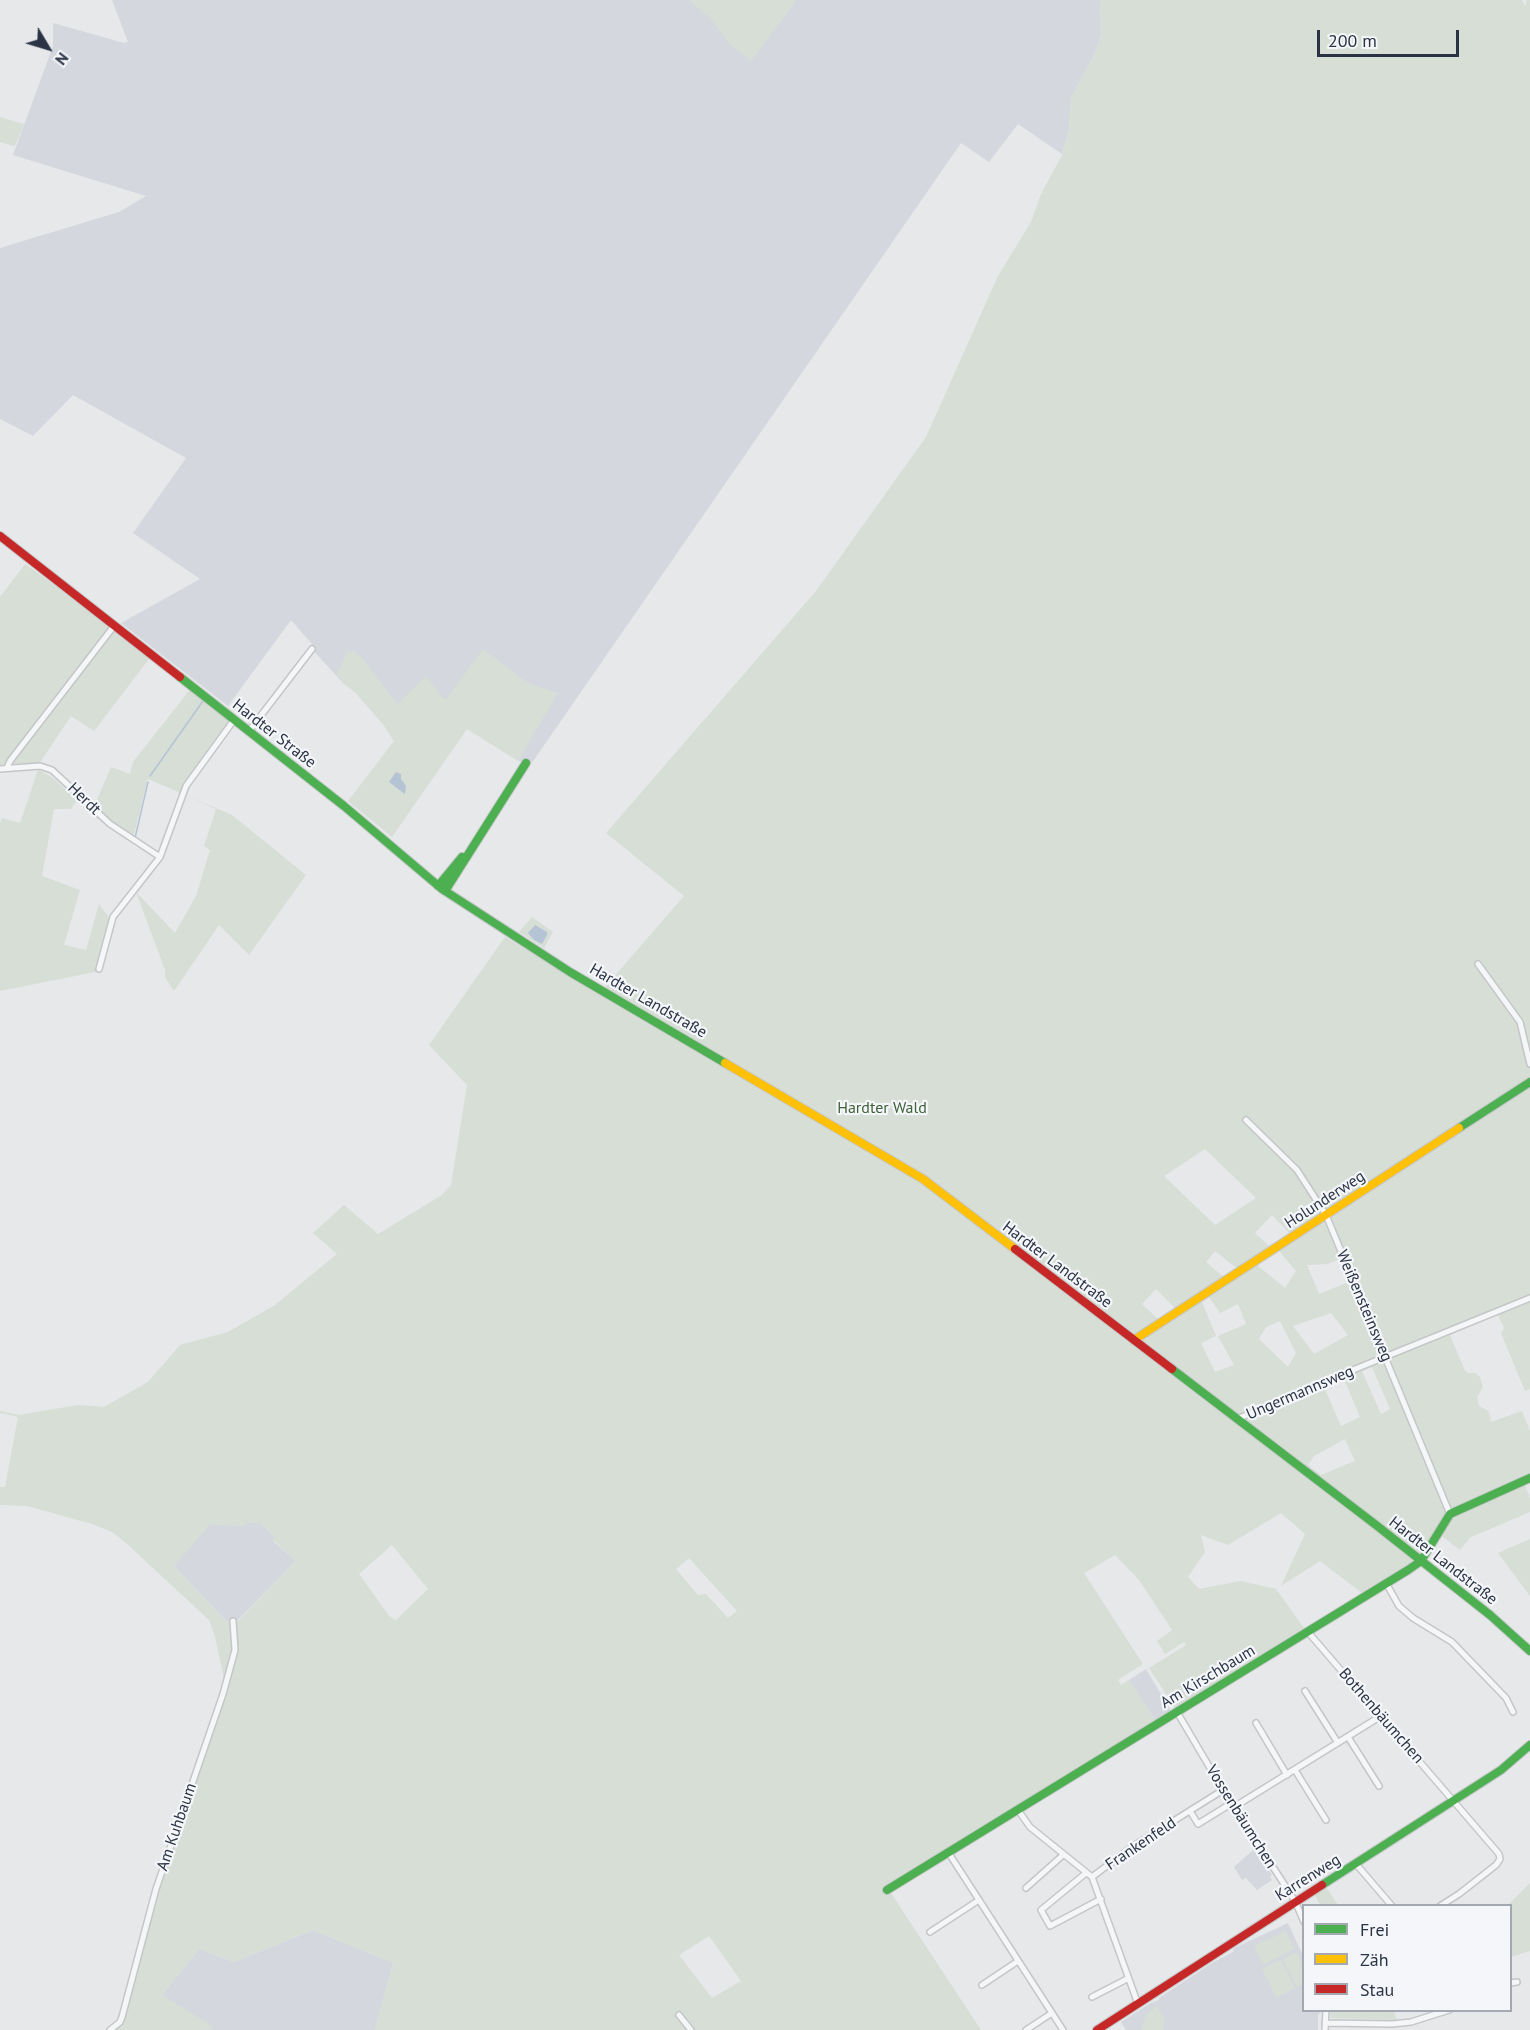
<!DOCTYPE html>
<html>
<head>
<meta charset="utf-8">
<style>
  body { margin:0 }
  #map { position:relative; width:1530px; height:2030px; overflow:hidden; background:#e6e8ea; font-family:"PT Sans",sans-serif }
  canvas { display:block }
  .legend { position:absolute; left:1302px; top:1904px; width:210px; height:108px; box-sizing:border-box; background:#f4f6f9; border:2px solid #a4a8b1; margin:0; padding:8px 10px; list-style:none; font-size:18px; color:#2b3445 }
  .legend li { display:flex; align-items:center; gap:12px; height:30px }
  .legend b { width:30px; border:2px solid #a4a8b1 }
  .north { position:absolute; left:18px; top:18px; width:60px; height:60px; -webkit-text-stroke:4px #f4f6f9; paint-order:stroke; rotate:128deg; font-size:16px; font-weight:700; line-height:24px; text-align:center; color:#2b3445 }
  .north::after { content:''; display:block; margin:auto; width:21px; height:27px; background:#2b3445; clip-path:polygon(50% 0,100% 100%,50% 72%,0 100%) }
  .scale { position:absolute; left:1317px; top:30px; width:142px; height:27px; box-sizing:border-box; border:3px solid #2b3445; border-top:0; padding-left:8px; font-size:18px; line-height:21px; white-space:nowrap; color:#2b3445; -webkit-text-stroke:4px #f4f6f9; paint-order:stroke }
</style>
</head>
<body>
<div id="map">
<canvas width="1530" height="2030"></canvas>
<ul class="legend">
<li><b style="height:8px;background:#4caf50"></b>Frei</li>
<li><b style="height:8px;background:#ffc107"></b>Zäh</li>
<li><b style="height:8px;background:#c62828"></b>Stau</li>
</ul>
<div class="north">N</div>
<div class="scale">200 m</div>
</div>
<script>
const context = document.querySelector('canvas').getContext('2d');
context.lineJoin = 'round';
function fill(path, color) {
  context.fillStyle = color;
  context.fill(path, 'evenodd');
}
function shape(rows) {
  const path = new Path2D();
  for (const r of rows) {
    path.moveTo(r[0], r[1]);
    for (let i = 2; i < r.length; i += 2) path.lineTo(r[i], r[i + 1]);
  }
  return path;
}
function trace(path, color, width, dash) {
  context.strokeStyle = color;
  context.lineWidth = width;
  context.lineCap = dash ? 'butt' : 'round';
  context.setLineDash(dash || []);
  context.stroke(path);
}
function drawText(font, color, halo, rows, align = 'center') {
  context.font = font + ' "PT Sans",sans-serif';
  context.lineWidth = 4.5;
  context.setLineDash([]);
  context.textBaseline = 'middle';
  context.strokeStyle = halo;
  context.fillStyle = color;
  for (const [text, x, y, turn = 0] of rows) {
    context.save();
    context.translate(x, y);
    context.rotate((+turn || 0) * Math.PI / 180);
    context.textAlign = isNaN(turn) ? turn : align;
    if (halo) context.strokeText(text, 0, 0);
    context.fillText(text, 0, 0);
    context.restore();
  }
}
fill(shape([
  [112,0,1100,0,1101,35,1095,53,1071,98,1069,129,1062,154,1018,124,989,162,961,143,529,767,436,709,394,741,383,724,356,693,343,683,310,647,312,644,291,620,228,706,121,623,200,579,133,533,186,458,73,395,33,436,0,419,0,248,119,212,146,196,13,155,53,46,53,23,124,43,128,42],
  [245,1523,260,1523,275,1537,273,1541,296,1561,236,1622,227,1622,174,1566,209,1524,244,1526],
  [1146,1669,1171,1711,1155,1720,1129,1680],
  [1254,1849,1272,1875,1270,1876,1272,1880,1257,1890,1246,1878,1242,1880,1234,1867],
  [1288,1923,1303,1956,1304,2010,1322,2011,1318,2015,1318,2030,1126,2030,1121,2022,1151,2003,1159,2000,1159,1998,1212,1963,1233,1952,1234,1948],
  [313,1930,393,1963,375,2030,204,2030,212,2028,162,1995,199,1949,234,1962]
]), '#d4d7dd');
fill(shape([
  [689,0,797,0,751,61,728,43,712,20],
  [1100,0,1522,0,1525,6,1527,0,1530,0,1530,1389,1525,1391,1501,1333,1504,1328,1498,1315,1450,1335,1465,1371,1468,1373,1475,1373,1480,1377,1483,1387,1477,1397,1479,1406,1489,1411,1491,1422,1522,1411,1530,1431,1530,1480,1524,1483,1530,1498,1530,1512,1471,1537,1460,1550,1439,1534,1415,1560,1362,1593,1320,1561,1281,1586,1305,1534,1281,1513,1228,1545,1201,1535,1205,1552,1188,1577,1199,1589,1241,1581,1276,1589,1304,1628,1175,1708,1149,1668,1186,1645,1184,1642,1165,1654,1157,1641,1172,1630,1139,1580,1115,1555,1084,1573,1143,1664,1118,1680,1121,1685,1129,1680,1155,1720,887,1887,981,2030,375,2030,393,1963,313,1930,234,1962,199,1949,162,1995,211,2025,213,2028,204,2030,113,2030,117,2026,157,1890,235,1654,234,1622,237,1622,296,1561,273,1540,275,1537,260,1523,246,1523,245,1526,210,1524,174,1566,227,1622,231,1621,234,1652,224,1679,215,1637,209,1620,126,1543,112,1532,92,1524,27,1506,0,1505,0,1487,5,1487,18,1417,0,1413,0,1411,19,1415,78,1405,104,1407,148,1382,180,1345,228,1332,275,1305,337,1254,313,1233,344,1205,378,1234,442,1195,451,1185,467,1085,429,1045,505,937,599,994,684,896,606,833,816,591,926,437,998,276,1031,222,1041,194,1062,155,1069,129,1071,98,1095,53,1101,35],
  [1205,1149,1256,1198,1215,1225,1164,1176],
  [1272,1215,1291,1235,1271,1248,1255,1233],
  [1215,1251,1238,1269,1226,1279,1206,1262],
  [1279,1251,1296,1271,1285,1288,1257,1265],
  [1341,1258,1351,1281,1319,1294,1307,1265,1328,1264],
  [1156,1289,1177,1310,1160,1321,1142,1304],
  [1209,1297,1220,1313,1238,1304,1246,1324,1218,1336,1234,1365,1215,1372,1201,1343,1216,1336,1202,1302],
  [1331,1313,1348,1335,1314,1354,1293,1326],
  [1280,1321,1296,1353,1288,1367,1259,1339,1266,1327],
  [1372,1367,1390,1409,1381,1414,1362,1371],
  [1344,1379,1360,1417,1341,1426,1324,1387],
  [1345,1439,1355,1461,1321,1475,1308,1465,1314,1456],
  [392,1545,428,1589,396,1620,390,1617,359,1574],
  [689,1558,737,1611,728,1618,706,1594,698,1595,676,1569],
  [709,1936,741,1981,712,1998,679,1955],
  [0,117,24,124,15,146,0,142],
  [25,564,152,655,94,731,71,716,39,764,39,770,53,778,77,800,71,809,54,809,42,876,80,890,64,945,86,950,99,904,109,918,115,918,100,971,0,991,0,823,2,818,20,823,38,770,0,765,0,597],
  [483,649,528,683,558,693,518,761,467,729,392,837,348,801,394,741,383,724,356,693,343,683,337,674,343,660,347,652,354,651,363,659,397,704,426,676,445,700],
  [192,687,234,720,181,793,148,779,133,838,94,807,111,767,130,774,133,762],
  [185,795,232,815,306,875,249,955,219,925,174,991,165,977,165,970,136,892,175,933,196,896,210,850,204,846,216,809],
  [532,917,553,932,544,948,519,932],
  [1530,1539,1530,1596,1498,1553],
  [1530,1883,1530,1951,1511,1957,1510,1906,1508,1905],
  [1326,1887,1338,1905,1319,1905,1320,1904,1314,1894],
  [1286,1931,1294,1949,1263,1965,1254,1946],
  [1297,1952,1303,1965,1304,1984,1297,1987,1283,1959],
  [1281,1960,1295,1988,1276,1998,1262,1969],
  [1157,2005,1165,2020,1163,2030,1141,2030,1146,2015],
  [1330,2011,1394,2011,1397,2020,1331,2018]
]), '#d6ded6');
fill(shape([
  [396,772,401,774,401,779,406,786,405,794,389,782],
  [535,925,547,932,547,935,542,944,534,940,528,933]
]), '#b4c4d5');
trace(shape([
  [150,776,203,701],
  [86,805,98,818],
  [120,834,132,842],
  [135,838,148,782]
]), '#b4c4d5', 1.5);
const street = shape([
  [249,731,312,649],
  [7,768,10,761,114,626],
  [0,769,40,766,52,770,110,824,160,857],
  [1478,964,1520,1022,1530,1064],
  [99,969,113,917,160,857,186,786,234,720],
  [1246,1120,1297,1170,1326,1215,1450,1514],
  [1237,1419,1343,1374,1530,1298],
  [1386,1583,1399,1606,1413,1618,1452,1642,1506,1698,1513,1712],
  [1308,1632,1499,1854,1500,1859,1496,1865,1459,1894,1440,1906],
  [1305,1691,1338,1743],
  [1177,1712,1223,1790,1295,1901,1304,1922],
  [1256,1723,1287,1775],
  [1348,1737,1379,1786],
  [1295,1770,1326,1820],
  [1234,1807,1381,1716],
  [1018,1810,1030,1827,1092,1877,1138,2004],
  [1190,1811,1198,1824,1232,1803],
  [948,1852,1063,2030],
  [1356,1864,1392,1906],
  [1086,1873,1041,1910,1050,1926,1101,1899],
  [1092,1877,1132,1847,1223,1790],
  [1026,1888,1063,1855],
  [930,1932,979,1900],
  [1510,1983,1517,1982],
  [982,1985,1018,1961],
  [1092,1997,1127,1979],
  [679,2015,691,2030],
  [1325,2023,1392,2024,1411,2022,1449,2010],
  [110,2030,120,2022,122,2017,156,1889,223,1694,235,1650,233,1621],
  [1026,2030,1052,2013],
  [1325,2030,1326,2010]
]);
const fast = shape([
  [180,677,344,806,442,889,570,972,725,1063],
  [438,886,462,857],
  [445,891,526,763],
  [1459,1128,1530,1082],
  [1172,1369,1376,1525,1490,1615,1530,1651],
  [1322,1885,1501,1770,1530,1745],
  [887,1890,1408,1570,1421,1561,1450,1514,1530,1478]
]);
const slow = shape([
  [725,1063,923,1179,1015,1249],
  [1134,1340,1459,1128]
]);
const jam = shape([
  [0,536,180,677],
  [1015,1249,1172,1369],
  [1097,2030,1322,1885]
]);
trace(street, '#c4c6c8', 8);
trace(fast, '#c4c6c8', 10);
trace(slow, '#c4c6c8', 10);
trace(jam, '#c4c6c8', 10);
trace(street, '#f5f6f7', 5);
trace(fast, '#4caf50', 8);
trace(slow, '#ffc107', 8);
trace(jam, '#c62828', 8);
drawText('16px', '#2b3445', '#f4f6f9', [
  ["Hardter Straße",274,734,38],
  ["Herdt",84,799,44],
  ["Hardter Landstraße",648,1001,30],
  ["Holunderweg",1325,1200,-33],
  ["Hardter Landstraße",1057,1265,37],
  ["Weißensteinsweg",1364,1306,67],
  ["Ungermannsweg",1300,1393,-23],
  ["Hardter Landstraße",1443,1561,38],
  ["Am Kirschbaum",1208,1677,-31],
  ["Bothenbäumchen",1381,1716,49],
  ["Vossenbäumchen",1241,1817,58],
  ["Am Kuhbaum",177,1827,-71],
  ["Frankenfeld",1141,1844,-34],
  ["Karrenweg",1308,1878,-32]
]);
drawText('16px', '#3f6138', '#f4f6f9', [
  ["Hardter Wald",882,1108]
]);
</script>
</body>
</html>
